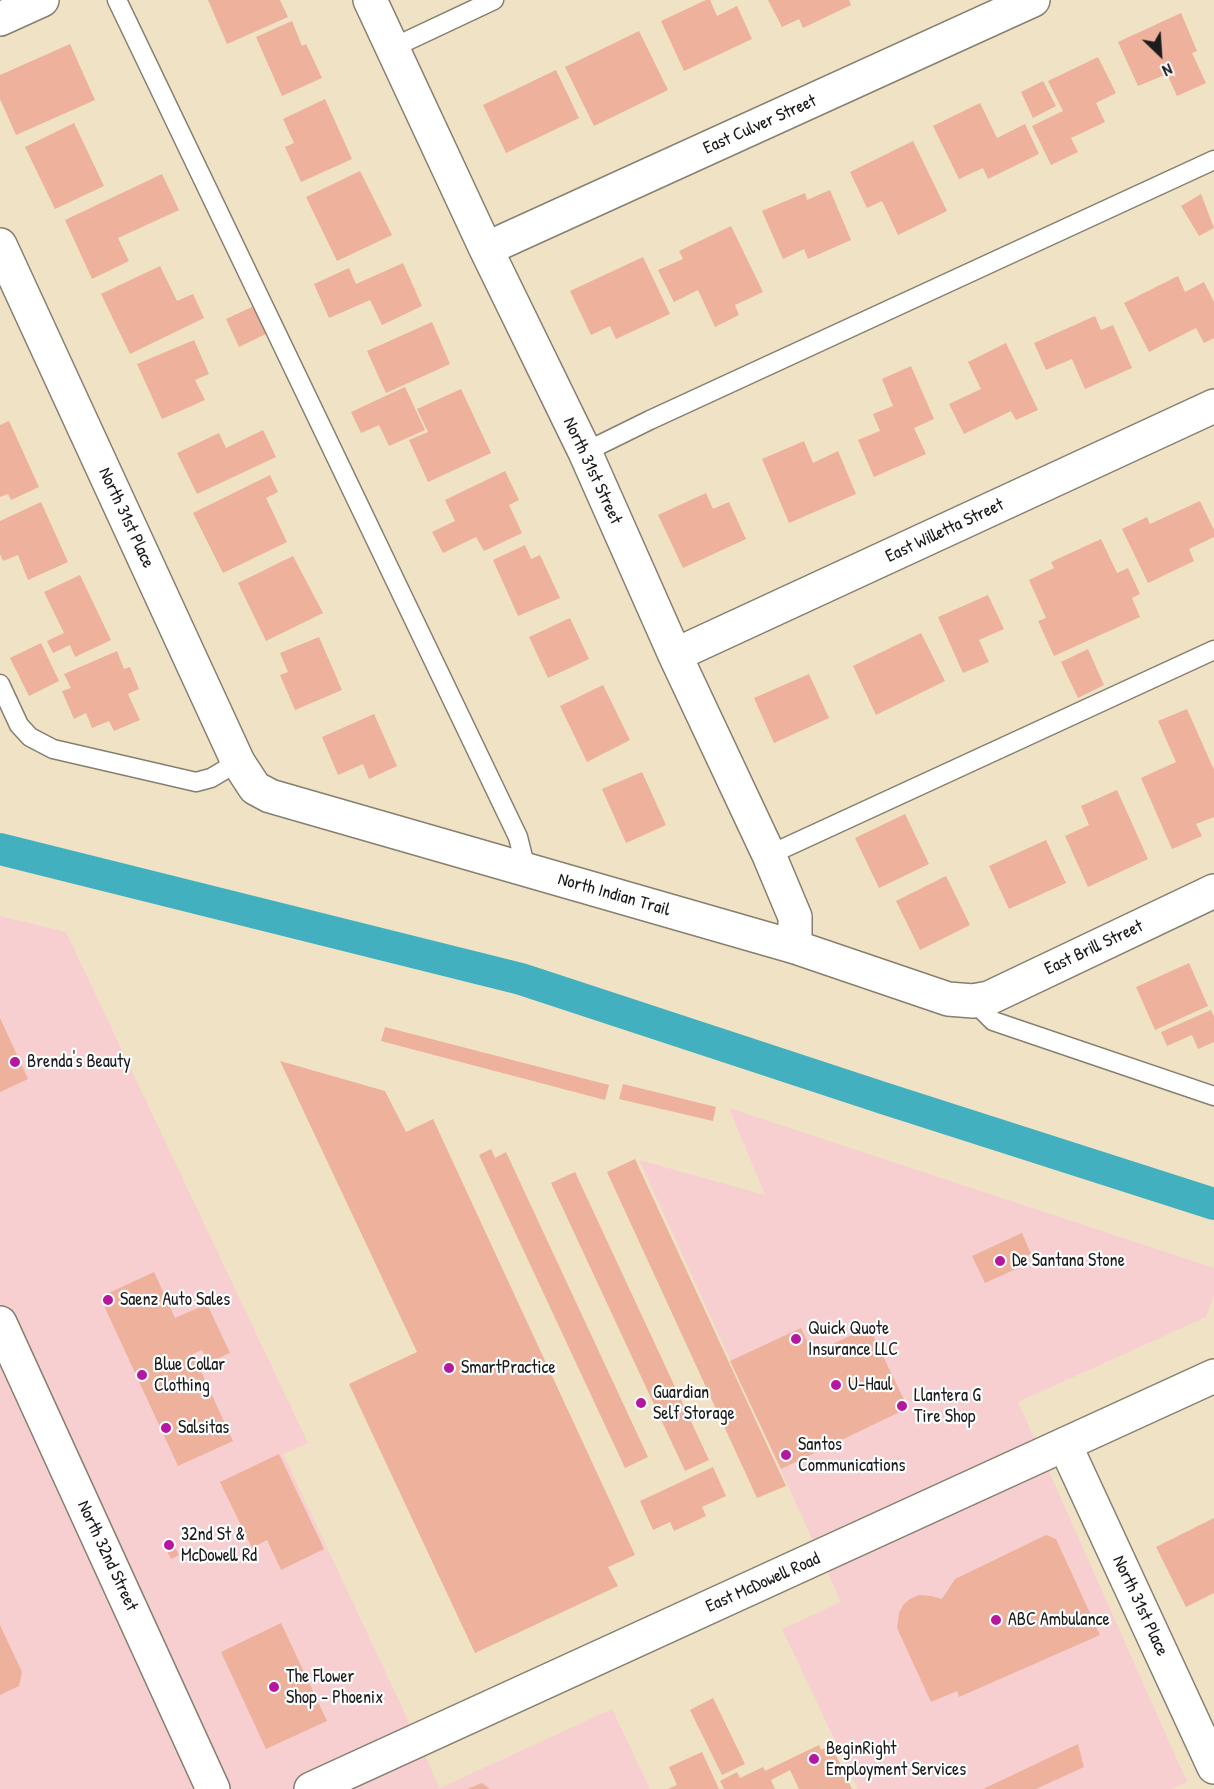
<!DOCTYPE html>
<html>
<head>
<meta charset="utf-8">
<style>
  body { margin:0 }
  #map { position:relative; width:1214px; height:1789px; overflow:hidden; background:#f0e2c4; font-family:"Patrick Hand",sans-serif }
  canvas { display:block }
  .north { position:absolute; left:1130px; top:24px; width:60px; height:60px; -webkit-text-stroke:4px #fff; paint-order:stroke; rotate:155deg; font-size:16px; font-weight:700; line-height:24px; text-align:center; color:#1c1c1c }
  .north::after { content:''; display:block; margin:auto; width:21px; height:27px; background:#1c1c1c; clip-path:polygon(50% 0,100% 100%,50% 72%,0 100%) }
</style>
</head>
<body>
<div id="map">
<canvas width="1214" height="1789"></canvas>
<div class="north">N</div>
</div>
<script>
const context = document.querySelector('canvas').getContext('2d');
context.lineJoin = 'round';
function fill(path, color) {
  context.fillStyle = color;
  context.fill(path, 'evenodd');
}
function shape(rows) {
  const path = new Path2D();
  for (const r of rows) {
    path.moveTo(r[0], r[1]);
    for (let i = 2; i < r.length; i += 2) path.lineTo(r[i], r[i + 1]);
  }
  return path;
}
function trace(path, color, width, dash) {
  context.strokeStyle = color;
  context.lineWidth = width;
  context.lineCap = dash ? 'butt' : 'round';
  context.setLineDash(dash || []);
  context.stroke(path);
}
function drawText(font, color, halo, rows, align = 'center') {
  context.font = font + ' "Patrick Hand",sans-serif';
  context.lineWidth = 4.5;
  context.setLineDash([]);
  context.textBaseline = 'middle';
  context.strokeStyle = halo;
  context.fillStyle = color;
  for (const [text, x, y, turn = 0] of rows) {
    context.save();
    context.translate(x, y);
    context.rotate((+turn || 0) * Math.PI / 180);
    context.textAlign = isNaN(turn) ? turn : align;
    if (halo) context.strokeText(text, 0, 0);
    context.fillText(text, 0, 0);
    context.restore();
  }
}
fill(shape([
  [0,916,66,932,308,1443,283,1454,440,1788,612,1709,650,1789,0,1789],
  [729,1108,1214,1268,1214,1295,1206,1317,1018,1402,1187,1782,1172,1789,858,1789,782,1629,841,1602,639,1160,765,1195]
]), '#f7cfd1');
trace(shape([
  [0,849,521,979,883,1098,1214,1204]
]), '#43b0c0', 32);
fill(shape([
  [208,0,280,0,288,17,227,44],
  [706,0,710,0,717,16,737,6,752,39,684,71,661,21],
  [768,0,849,0,851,5,803,28,799,19,782,27],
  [1181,13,1197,51,1192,53,1206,83,1177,96,1167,74,1138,86,1118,42],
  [292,21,302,46,306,44,322,78,282,96,256,37],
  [639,31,668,90,594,126,565,67],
  [70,44,95,100,16,135,0,99,0,75],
  [1098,57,1116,93,1096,103,1105,122,1071,138,1078,152,1051,165,1032,126,1063,111,1048,81],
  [556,70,579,118,506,153,483,105],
  [1043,81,1056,106,1033,118,1021,92],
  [325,99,352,159,301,182,285,147,294,143,283,119],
  [980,103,997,138,1025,124,1039,154,988,179,983,168,959,179,933,126],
  [74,123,104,186,55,209,25,147],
  [913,141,947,211,898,235,882,201,867,208,850,172],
  [360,171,392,235,337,261,306,197],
  [162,174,179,210,118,238,129,261,92,279,65,220],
  [830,190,851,240,808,259,804,249,783,259,762,211,805,193,807,200],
  [1201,194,1214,228,1199,236,1181,206],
  [731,226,763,292,735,305,739,315,715,327,698,290,674,302,658,270,683,259,679,251],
  [643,257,670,314,616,339,610,326,591,335,570,291],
  [403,263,422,306,382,325,370,300,329,318,314,284,349,268,356,284],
  [160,266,177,301,193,294,204,318,130,354,101,294],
  [1178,276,1185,292,1204,282,1214,302,1214,338,1204,343,1196,328,1149,352,1124,303],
  [254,306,268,333,239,347,226,319],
  [1095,316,1101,330,1113,325,1132,368,1085,389,1072,359,1046,370,1034,343],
  [432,322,450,364,386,393,367,351],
  [194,340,209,374,195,380,205,400,162,419,137,364],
  [1006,343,1038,410,1016,420,1011,411,964,434,949,404,981,389,968,362],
  [911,366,934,419,914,428,926,454,874,477,858,440,880,431,873,414,893,406,882,379],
  [405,387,425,430,389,446,379,425,361,433,351,412],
  [461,389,491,453,428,482,409,440,428,432,417,409],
  [9,421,39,487,11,500,8,494,0,497,0,425],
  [263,430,276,457,197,494,177,453,219,433,226,448],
  [804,441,813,463,838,451,856,494,789,523,762,459],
  [505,471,519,500,509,505,522,533,484,551,476,537,443,553,432,532,455,521,445,500],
  [270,475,278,492,266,498,287,542,223,573,193,513],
  [706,493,713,509,729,502,746,539,683,568,658,515],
  [1200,501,1214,530,1214,537,1189,549,1194,561,1148,583,1122,529,1147,517,1150,524],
  [41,502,68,562,28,580,18,555,3,561,0,554,0,521],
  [1101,539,1117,573,1128,568,1140,594,1132,598,1140,617,1054,656,1038,621,1046,618,1029,580,1054,568,1051,562],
  [525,545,531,559,540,555,560,598,518,616,493,560],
  [293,556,323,613,266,641,238,583],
  [80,575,111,640,75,657,70,645,53,653,47,641,64,633,44,592],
  [988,595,1004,629,979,640,989,662,963,673,938,617],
  [570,618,589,659,548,678,529,637],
  [921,633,945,681,876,715,853,666],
  [319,637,342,690,295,710,280,675,288,672,280,653],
  [41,643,59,681,29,696,10,658],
  [1088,649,1104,685,1078,698,1061,662],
  [117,651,124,669,130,667,139,689,128,694,140,720,114,731,109,721,92,728,86,713,74,719,62,691,71,688,64,674],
  [809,674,829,718,774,743,754,698],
  [603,685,630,740,587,762,560,706],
  [1187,709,1214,770,1214,817,1196,824,1202,836,1172,849,1141,778,1176,762,1158,721],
  [374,714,397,766,369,779,363,764,338,775,322,737],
  [642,772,666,825,626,843,602,789],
  [1117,790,1148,859,1088,887,1065,836,1089,825,1081,806],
  [905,814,929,864,879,888,855,838],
  [1046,840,1066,883,1009,909,989,866],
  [946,876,970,925,920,950,896,901],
  [1189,963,1208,1006,1155,1030,1136,987],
  [1211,1010,1214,1017,1214,1042,1198,1049,1192,1035,1167,1046,1161,1032],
  [0,1018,28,1079,0,1092],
  [385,1027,609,1085,605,1100,381,1041],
  [280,1061,385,1091,406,1132,433,1119,635,1555,608,1567,618,1586,475,1653,349,1384,417,1352],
  [623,1084,716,1107,713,1121,619,1099],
  [491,1149,495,1158,506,1152,648,1457,625,1468,479,1155],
  [635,1159,786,1486,757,1498,607,1172],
  [575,1172,709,1460,685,1471,551,1183],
  [1022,1233,1031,1254,1024,1257,1027,1264,985,1283,972,1256],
  [154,1272,175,1318,207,1304,230,1353,208,1363,202,1350,193,1354,233,1441,178,1466,100,1297],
  [869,1327,908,1408,781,1469,730,1361,801,1328,813,1353],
  [279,1454,324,1549,281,1570,267,1540,252,1548,220,1482],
  [713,1467,726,1496,702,1507,706,1516,674,1531,670,1522,653,1530,640,1501],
  [1214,1518,1214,1593,1186,1607,1156,1547],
  [1046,1535,1056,1539,1100,1635,959,1697,957,1691,931,1702,897,1628,899,1613,903,1605,910,1599,919,1595,931,1596,942,1599,955,1579],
  [171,1539,179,1555,171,1559,165,1547],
  [281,1623,327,1721,266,1749,221,1652],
  [0,1625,22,1672,19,1686,0,1695],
  [713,1698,745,1764,722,1775,690,1710],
  [1078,1744,1084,1767,1036,1789,983,1789],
  [819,1745,821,1750,831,1745,852,1789,799,1789,790,1770,771,1780,775,1789,724,1789,720,1781,737,1772,740,1778,763,1767,765,1771],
  [702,1752,719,1789,668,1789,677,1785,669,1767],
  [482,1783,490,1789,467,1789]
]), '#eeb19c');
const lane = shape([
  [117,0,518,837,526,869],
  [392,48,494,0],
  [585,452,650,420,1214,160],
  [0,684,19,725,30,737,53,749,196,782,211,778,238,762],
  [769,855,1214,650],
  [973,1001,993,1021,1214,1096]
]);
const street = shape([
  [370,0,486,249,585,452,675,655,769,855,795,917,795,947],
  [0,19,42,0],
  [0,245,238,762,255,788,270,796,795,947,948,999,973,1001,989,998,1214,891],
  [486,249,1033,0],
  [675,655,1214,406],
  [1065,1445,1214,1767]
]);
const secondary = shape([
  [0,1323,213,1789]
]);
const primary = shape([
  [311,1789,1214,1376]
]);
trace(lane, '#867f70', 21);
trace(street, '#867f70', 36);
trace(secondary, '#867f70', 36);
trace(primary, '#867f70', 36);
trace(lane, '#fff', 18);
trace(street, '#fff', 33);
trace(secondary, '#fff', 33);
trace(primary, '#fff', 33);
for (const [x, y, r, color] of [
  [15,1062,6,"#b5179e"],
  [1000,1261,6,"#b5179e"],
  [108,1300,6,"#b5179e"],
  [796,1339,6,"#b5179e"],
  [449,1368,6,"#b5179e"],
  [142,1375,6,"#b5179e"],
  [836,1385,6,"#b5179e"],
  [641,1403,6,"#b5179e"],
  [902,1406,6,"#b5179e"],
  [166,1428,6,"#b5179e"],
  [786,1455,6,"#b5179e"],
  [169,1545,6,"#b5179e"],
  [996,1620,6,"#b5179e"],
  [274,1687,6,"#b5179e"],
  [814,1759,6,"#b5179e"]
]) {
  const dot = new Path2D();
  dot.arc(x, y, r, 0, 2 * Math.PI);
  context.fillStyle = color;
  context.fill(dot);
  trace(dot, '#fff', 2);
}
drawText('18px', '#1c1c1c', '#fff', [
  ["East Culver Street",760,125,-24],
  ["North 31st Street",592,471,65],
  ["North 31st Place",126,518,65],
  ["East Willetta Street",945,531,-25],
  ["North Indian Trail",614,895,16],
  ["East Brill Street",1094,948,-25],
  ["North 32nd Street",107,1556,65],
  ["East McDowell Road",763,1583,-24],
  ["North 31st Place",1140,1606,65]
]);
drawText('18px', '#1c1c1c', '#fff', [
  ["Brenda's Beauty",27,1062],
  ["De Santana Stone",1012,1261],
  ["Saenz Auto Sales",120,1300],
  ["Quick Quote",808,1329],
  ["Insurance LLC",808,1350],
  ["Blue Collar",154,1365],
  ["Clothing",154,1386],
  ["SmartPractice",461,1368],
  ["U-Haul",848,1385],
  ["Guardian",653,1393],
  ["Self Storage",653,1414],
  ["Llantera G",914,1396],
  ["Tire Shop",914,1417],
  ["Salsitas",178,1428],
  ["Santos",798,1445],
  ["Communications",798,1466],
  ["32nd St &",181,1535],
  ["McDowell Rd",181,1556],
  ["ABC Ambulance",1008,1620],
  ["The Flower",286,1677],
  ["Shop - Phoenix",286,1698],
  ["BeginRight",826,1749],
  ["Employment Services",826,1770]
], 'left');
</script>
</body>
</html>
